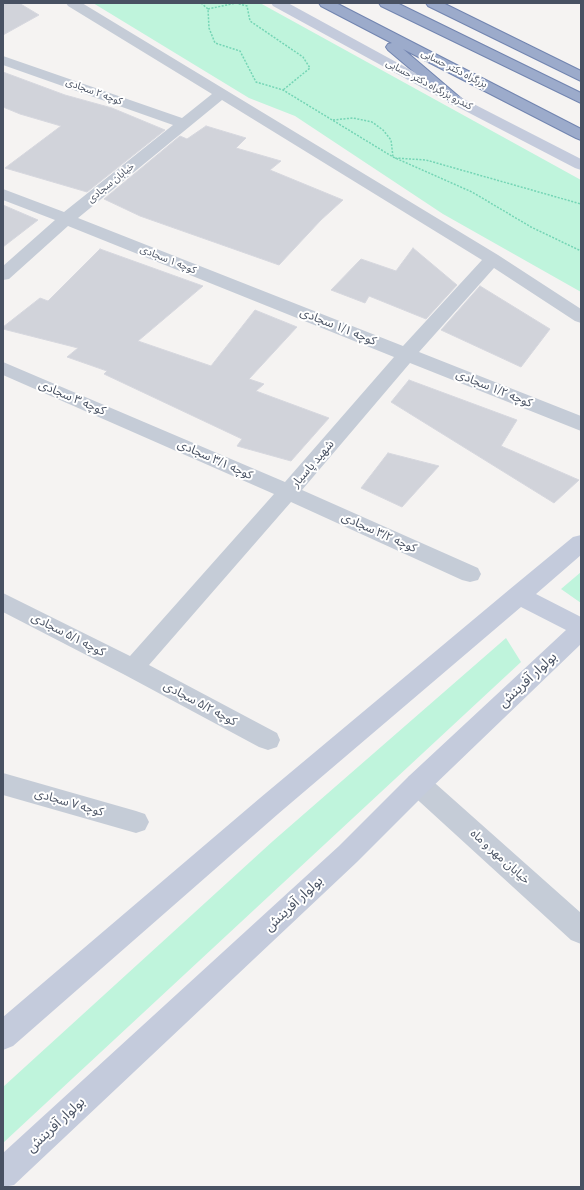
<!DOCTYPE html>
<html>
<head>
<meta charset="utf-8">
<style>
  body { margin:0 }
  #map { position:relative; width:584px; height:1190px; overflow:hidden; background:#f5f3f2; font-family:"Archivo Narrow",sans-serif }
  canvas { display:block }
  .frame { position:absolute; inset:0; border:4px solid #485162; pointer-events:none }
</style>
</head>
<body>
<div id="map">
<canvas width="584" height="1190"></canvas>
<div class="frame"></div>
</div>
<script>
const context = document.querySelector('canvas').getContext('2d');
context.lineJoin = 'round';
function fill(path, color) {
  context.fillStyle = color;
  context.fill(path, 'evenodd');
}
function shape(rows) {
  const path = new Path2D();
  for (const r of rows) {
    path.moveTo(r[0], r[1]);
    for (let i = 2; i < r.length; i += 2) path.lineTo(r[i], r[i + 1]);
  }
  return path;
}
function trace(path, color, width, dash) {
  context.strokeStyle = color;
  context.lineWidth = width;
  context.lineCap = dash ? 'butt' : 'round';
  context.setLineDash(dash || []);
  context.stroke(path);
}
function drawText(font, color, halo, rows, align = 'center') {
  context.font = font + ' "Archivo Narrow","Noto Sans Arabic",sans-serif';
  context.lineWidth = 4;
  context.setLineDash([]);
  context.textBaseline = 'middle';
  context.strokeStyle = halo;
  context.fillStyle = color;
  for (const [text, x, y, turn = 0] of rows) {
    context.save();
    context.translate(x, y);
    context.rotate((+turn || 0) * Math.PI / 180);
    context.textAlign = isNaN(turn) ? turn : align;
    if (halo) context.strokeText(text, 0, 0);
    context.fillText(text, 0, 0);
    context.restore();
  }
}
fill(shape([
  [93,3,260,3,581,180,581,292,443,214,295,116,249,98],
  [581,572,581,603,561,589],
  [506,638,521,662,3,1143,3,1087,273,841]
]), '#bff4dc');
const building = shape([
  [3,3,19,3,39,15,3,35,3,3],
  [3,72,65,95,112,108,165,130,87,192,5,168,61,126,20,114,3,107,3,72],
  [206,126,246,138,236,148,281,161,270,170,343,200,321,220,279,265,140,216,104,199,180,136,187,139,206,126],
  [3,205,38,220,3,247,3,205],
  [413,248,457,285,426,319,369,296,365,303,331,290,361,259,396,271,413,248],
  [100,249,203,286,138,341,211,366,255,310,297,327,249,379,264,384,256,391,329,418,291,461,237,446,242,439,104,374,107,371,67,357,78,348,3,329,3,327,40,298,48,301,100,249],
  [480,286,550,329,521,367,441,330,480,286],
  [409,380,517,420,501,446,579,480,554,503,391,402,409,380],
  [388,453,439,466,402,507,361,488,388,453]
]);
fill(building, '#d1d3da');
trace(building, '#d6d7de', 1);
const trunk = shape([
  [319,3,336,3,581,129,581,140,576,138,403,49,464,101,462,104,457,105,452,104,388,50,386,47,388,44,392,43,321,6,319,3],
  [379,3,397,3,581,93,581,103,381,6,379,3],
  [426,3,443,3,581,71,581,81,428,6,426,3]
]);
trace(trunk, '#7285b0', 2);
trace(shape([
  [201,3,208,9,209,28,215,43,240,51,256,82,283,90,393,157,472,192,531,227,581,251],
  [208,9,236,3,247,6,250,21,303,57,310,68,283,90],
  [333,120,353,118,372,122,383,130,391,140,393,157],
  [395,158,426,160,581,204]
]), '#74d5b5', 1.5, [2, 1.5]);
fill(shape([
  [66,3,82,3,498,255,581,309,581,323,575,321,494,268,419,352,581,416,581,431,410,363,302,490,478,568,481,574,478,580,470,582,462,580,291,502,149,665,277,733,280,740,277,747,268,750,259,747,125,675,3,612,3,593,130,656,274,494,3,375,3,362,285,482,394,357,68,226,9,279,3,280,3,266,55,220,3,200,3,189,64,212,173,125,3,65,3,56,182,118,212,94,68,6,66,3],
  [222,100,482,260,403,346,78,218,222,100],
  [3,773,136,811,145,814,149,822,145,830,136,833,3,795,3,773],
  [418,773,427,776,581,913,581,944,571,940,409,792,406,784,409,776,418,773]
]), '#c5ccd7');
fill(shape([
  [271,3,288,3,462,98,581,159,581,170,575,168,452,104,273,6,271,3],
  [581,535,581,555,536,594,581,617,581,644,427,792,357,862,14,1185,3,1187,3,1153,339,846,409,776,566,630,521,607,278,814,13,1046,3,1050,3,1017,260,798,510,589,573,537,581,535]
]), '#c4cbdc');
fill(trunk, '#9cabcb');
drawText('10px', '#485162', '#fff', [
  ["بزرگراه دکتر حسابی",454,69,27],
  ["کندرو بزرگراه دکتر حسابی",429,85,28],
  ["کوچه ۲ سجادی",94,92,20],
  ["خیابان سجادی",111,183,-39],
  ["کوچه ۱ سجادی",168,260,22]
]);
drawText('12px', '#485162', '#fff', [
  ["کوچه ۱/۱ سجادی",338,327,22],
  ["کوچه ۱/۲ سجادی",494,389,22],
  ["کوچه ۳ سجادی",72,398,23],
  ["کوچه ۳/۱ سجادی",215,460,24],
  ["شهید پاسیار",313,464,-49],
  ["کوچه ۳/۲ سجادی",379,533,24],
  ["کوچه ۵/۱ سجادی",68,635,27],
  ["کوچه ۵/۲ سجادی",200,704,28],
  ["کوچه ۷ سجادی",69,803,16],
  ["خیابان مهر و ماه",500,857,42]
]);
drawText('14px', '#485162', '#fff', [
  ["بولوار آفرینش",528,680,-43],
  ["بولوار آفرینش",294,904,-43],
  ["بولوار آفرینش",56,1125,-43]
]);
</script>
</body>
</html>
